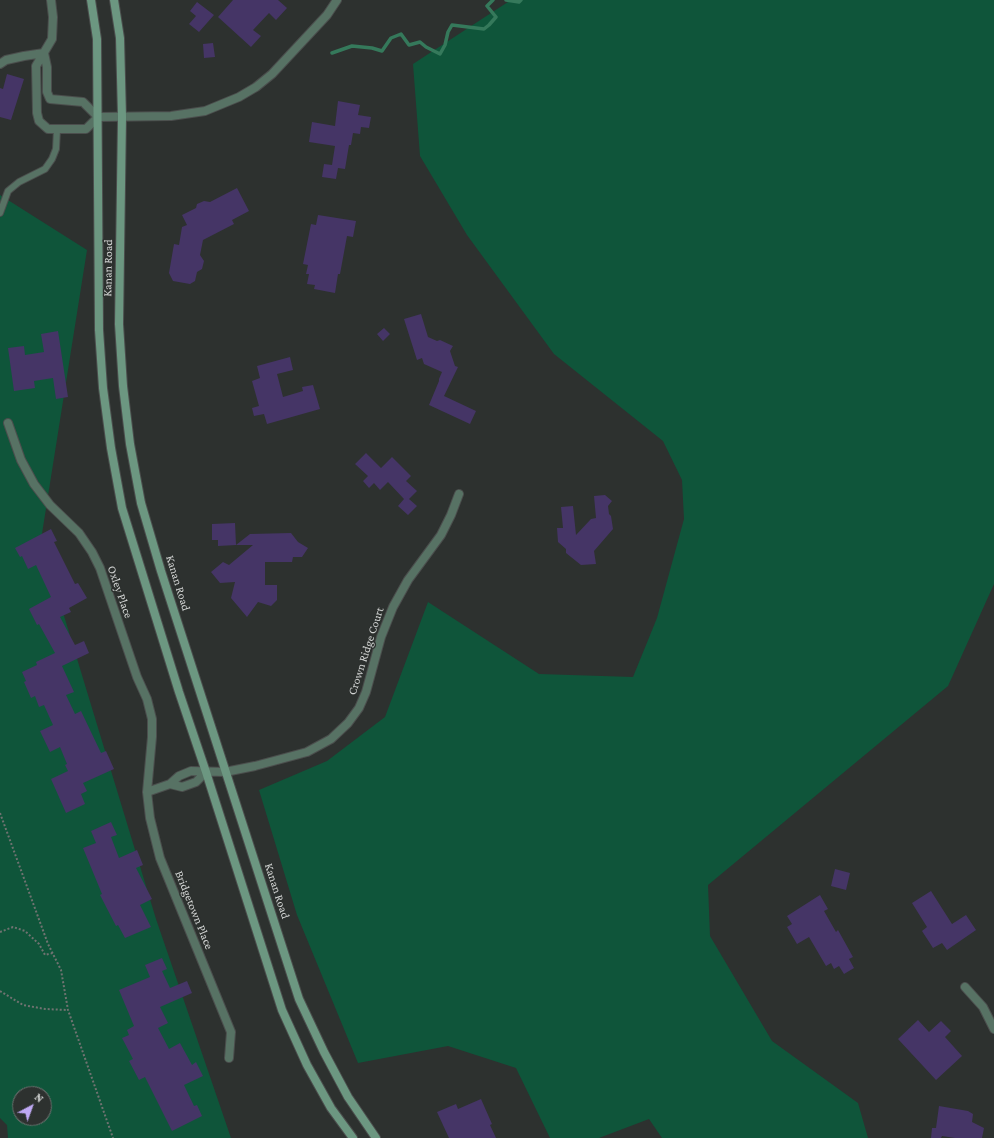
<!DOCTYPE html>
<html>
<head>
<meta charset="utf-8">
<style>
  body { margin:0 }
  #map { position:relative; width:994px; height:1138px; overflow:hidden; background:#2d312f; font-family:"Crimson Pro",serif }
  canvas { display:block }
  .north { position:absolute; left:12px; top:1086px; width:40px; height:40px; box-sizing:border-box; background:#2d312f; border:1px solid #6f7271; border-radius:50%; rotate:41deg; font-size:11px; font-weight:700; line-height:16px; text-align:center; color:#d2d4d3 }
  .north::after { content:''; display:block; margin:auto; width:14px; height:18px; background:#bfa9f4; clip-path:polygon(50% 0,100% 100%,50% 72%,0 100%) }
</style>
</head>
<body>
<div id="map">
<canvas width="994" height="1138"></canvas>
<div class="north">N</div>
</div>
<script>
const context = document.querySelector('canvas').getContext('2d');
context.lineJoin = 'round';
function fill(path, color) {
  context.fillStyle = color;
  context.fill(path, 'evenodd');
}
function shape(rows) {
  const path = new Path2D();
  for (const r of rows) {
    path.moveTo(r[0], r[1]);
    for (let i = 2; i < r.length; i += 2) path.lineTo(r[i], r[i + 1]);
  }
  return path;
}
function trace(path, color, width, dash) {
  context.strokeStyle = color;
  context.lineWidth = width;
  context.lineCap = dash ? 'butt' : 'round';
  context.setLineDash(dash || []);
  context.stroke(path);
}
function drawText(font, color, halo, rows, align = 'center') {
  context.font = font + ' "Crimson Pro",serif';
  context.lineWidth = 3;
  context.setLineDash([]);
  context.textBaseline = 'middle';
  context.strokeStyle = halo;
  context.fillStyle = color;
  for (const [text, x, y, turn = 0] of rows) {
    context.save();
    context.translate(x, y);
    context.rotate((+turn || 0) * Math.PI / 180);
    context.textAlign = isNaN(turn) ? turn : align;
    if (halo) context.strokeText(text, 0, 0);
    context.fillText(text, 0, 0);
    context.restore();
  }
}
fill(shape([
  [511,0,994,0,994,584,948,686,708,885,710,936,772,1041,858,1103,868,1138,662,1138,649,1119,599,1138,550,1138,516,1068,448,1046,358,1063,297,915,259,790,327,761,385,717,428,602,539,674,633,677,657,618,684,519,682,480,663,441,554,354,467,235,420,156,413,64],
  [0,195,87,250,41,540,156,919,231,1138,8,1138,7,1125,0,1118],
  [20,1094,44,1094,44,1118,20,1118]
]), '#0f553a');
trace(shape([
  [506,0,519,2,521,0],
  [332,53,352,46,372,48,382,51,391,38,401,34,409,45,420,42,426,47,440,54,445,45,448,32,452,25,484,29,489,25,496,17,487,6,493,0]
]), '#35795b', 3.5);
fill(shape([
  [233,0,278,0,287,8,276,20,269,13,253,30,261,36,251,47,218,17],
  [197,2,214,15,199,32,189,24,196,16,190,11],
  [213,43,215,57,204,58,203,44],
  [7,74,24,79,11,120,0,117,0,88,3,89],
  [338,101,360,105,358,115,371,117,369,128,361,127,360,134,353,133,351,145,349,145,345,169,338,168,336,179,322,177,324,164,332,165,335,146,309,142,312,122,335,126],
  [237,188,249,211,232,220,234,224,203,240,200,255,204,261,202,269,197,272,195,281,190,284,173,281,169,273,174,244,179,245,182,227,187,225,182,215,196,208,197,204,204,201,210,202],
  [318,215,356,221,353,237,347,236,340,274,338,274,335,293,314,289,315,285,307,284,309,274,306,274,308,265,303,264,311,224,316,225],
  [421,314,428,337,437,341,440,340,453,346,450,351,455,366,458,367,444,396,476,411,470,424,429,405,439,381,439,379,442,372,424,364,422,358,417,360,404,319],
  [384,328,390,334,383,341,377,334],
  [58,331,68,397,56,399,53,378,34,381,35,388,14,391,8,348,24,346,25,355,44,352,41,334],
  [290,357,293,370,277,374,283,397,303,391,302,387,313,385,320,409,267,424,264,414,254,416,252,408,259,406,252,381,260,378,257,366],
  [366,453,381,468,392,457,411,476,406,481,417,491,409,499,417,506,408,515,398,506,404,499,388,482,380,490,374,483,369,488,363,481,368,476,355,464],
  [605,495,612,501,608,506,609,514,611,516,613,529,594,551,596,564,581,565,566,553,566,549,558,542,557,528,563,528,561,507,573,506,576,535,591,519,596,518,594,496],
  [235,523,236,545,218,546,218,540,212,540,212,524],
  [51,529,57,541,54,542,75,584,78,583,87,598,69,608,71,612,60,617,75,645,84,641,89,653,62,666,74,692,66,695,75,714,81,711,101,753,106,751,114,769,83,783,87,791,81,794,85,804,66,813,51,779,68,771,65,765,67,764,60,747,50,752,40,731,53,725,44,705,39,707,35,696,31,698,24,682,26,681,22,672,37,665,36,662,55,653,39,624,37,625,29,609,51,597,36,565,28,569,22,556,20,557,15,548],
  [291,533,298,542,308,548,302,557,293,557,292,562,265,562,265,585,277,585,277,600,271,606,258,602,247,617,231,598,235,582,220,583,211,572,223,562,229,565,253,545,236,545,250,534],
  [111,822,117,835,111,837,119,858,137,850,143,865,136,868,152,899,140,905,151,927,125,938,118,925,116,926,100,895,102,894,83,848,96,843,91,831],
  [835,869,850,873,846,890,831,886],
  [931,891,952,924,966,915,976,930,947,950,942,943,933,948,922,931,927,927,912,903],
  [820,895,828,909,824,911,836,932,838,930,853,957,849,959,854,968,844,974,839,966,834,969,831,963,826,966,809,937,797,944,787,927,792,924,787,916],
  [162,958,167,969,162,971,170,988,187,981,192,993,160,1007,168,1023,158,1028,169,1049,180,1043,192,1065,196,1062,203,1076,184,1085,194,1106,197,1105,202,1116,172,1131,145,1077,139,1080,129,1061,133,1059,122,1038,129,1035,127,1030,134,1026,119,990,150,977,145,965],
  [918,1020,929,1032,941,1021,951,1031,945,1037,962,1056,936,1080,898,1039],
  [481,1099,492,1124,490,1125,496,1138,449,1138,437,1112,456,1104,458,1109],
  [939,1106,968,1111,973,1114,972,1122,984,1128,982,1138,955,1138,942,1136,941,1138,931,1138,932,1128,936,1128]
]), '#453566');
const lane = shape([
  [0,213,8,191,19,182,45,169,52,159,56,149,57,129]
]);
const street = shape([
  [51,0,53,17,52,39,36,66,37,113,39,121,48,129,86,129,98,117,171,116,205,111,239,97,256,87,272,74,327,15,337,0],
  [44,53,47,67,47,92,50,99,83,102,98,117],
  [0,64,6,60,24,56,44,53],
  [8,423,21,460,34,484,50,505,79,533,92,552,100,568,137,677,147,699,152,719,152,737,147,792],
  [170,784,182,787,196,782,206,772],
  [965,987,983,1007,994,1029],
  [229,1058,231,1032,160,858,150,818,147,792,170,784,179,776,191,771,225,772,255,766,307,752,331,739,348,723,359,708,366,692,381,637,393,607,408,580,441,535,451,515,459,494]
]);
const secondary = shape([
  [91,0,97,39,99,330,103,388,111,448,122,508,179,692,206,772,282,1010,307,1065,331,1108,353,1138],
  [114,0,120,38,122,117,119,324,123,386,130,444,141,503,161,571,299,999,324,1052,348,1097,376,1138]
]);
trace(lane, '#4b4e4d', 8);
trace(street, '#4b4e4d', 10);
trace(secondary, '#4b4e4d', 10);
trace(shape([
  [0,813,48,944,61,970,68,1010,113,1138],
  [0,932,13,927,25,931,39,944,45,955,53,953],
  [0,991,23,1005,45,1009,68,1010]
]), '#707371', 2, [2, 2]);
trace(lane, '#577264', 6);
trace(street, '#577264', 8);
trace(secondary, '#6c9781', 8);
drawText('12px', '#d2d4d3', '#2d312f', [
  ["Kanan Road",108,268,-89],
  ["Kanan Road",178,583,73],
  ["Oxley Place",120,592,71],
  ["Crown Ridge Court",366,651,-72],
  ["Kanan Road",277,891,72],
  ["Bridgetown Place",194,910,68]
]);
</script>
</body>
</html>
